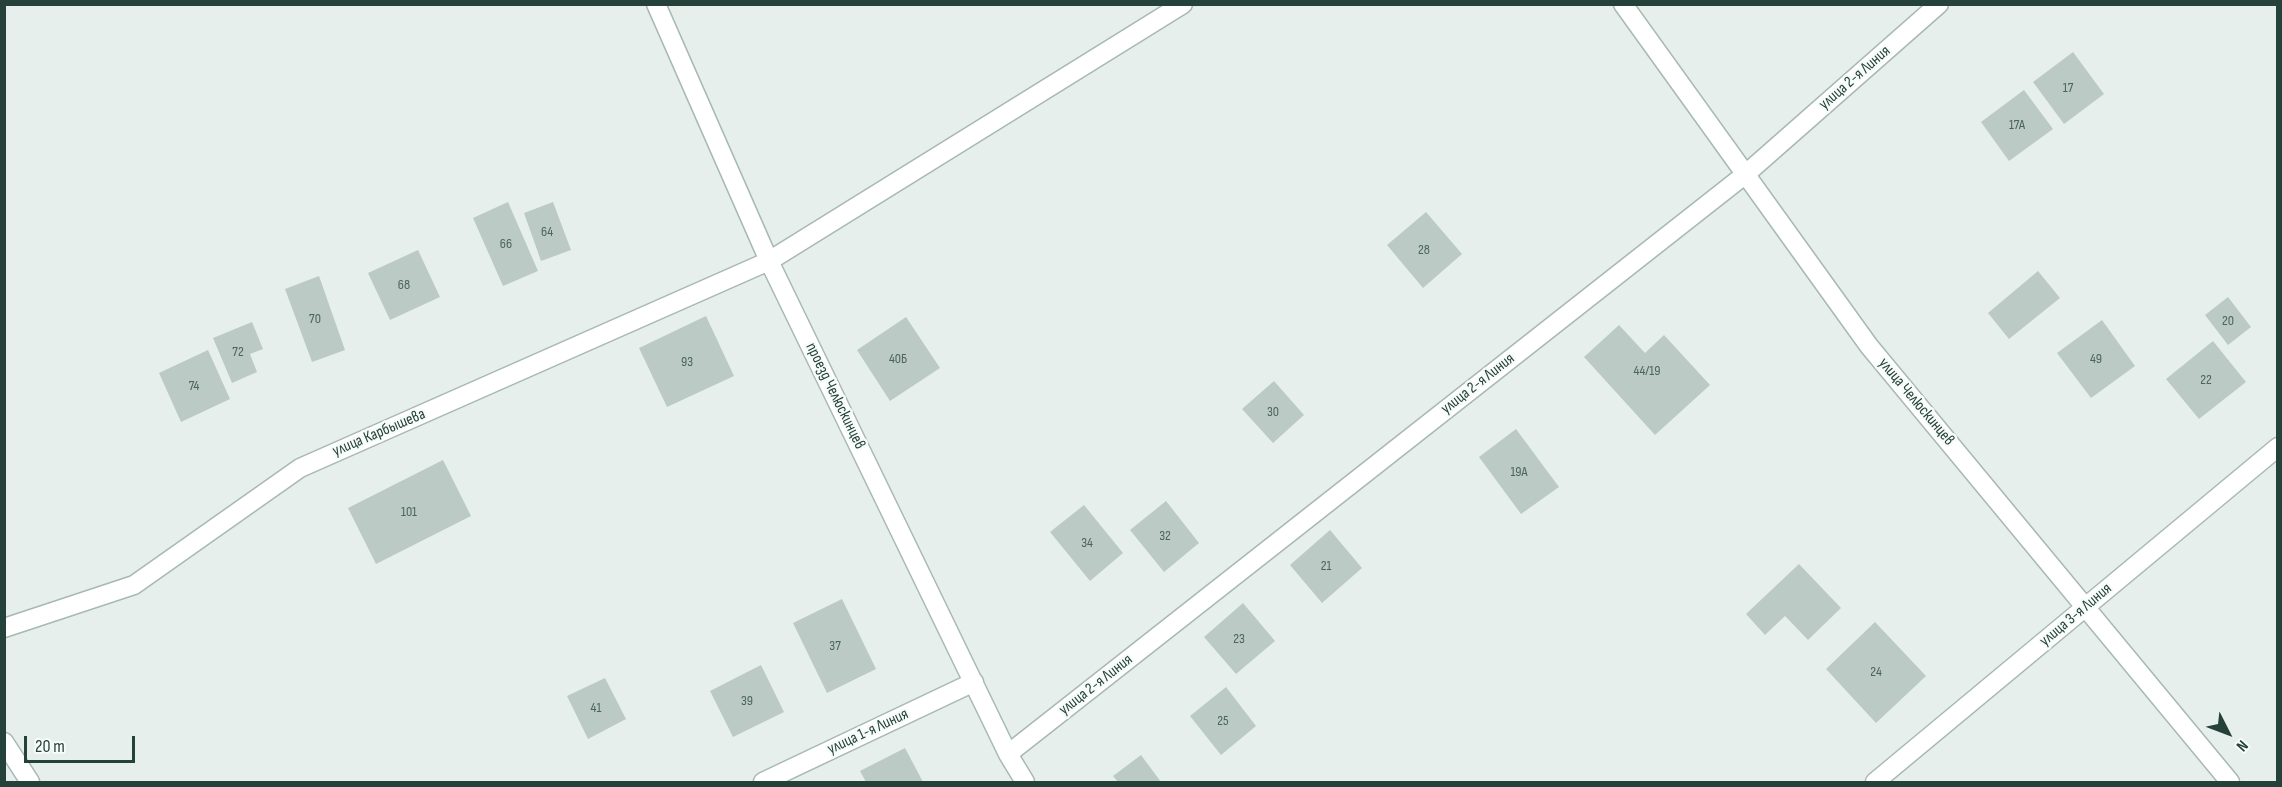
<!DOCTYPE html>
<html>
<head>
<meta charset="utf-8">
<style>
  body { margin:0 }
  #map { position:relative; width:2282px; height:787px; overflow:hidden; background:#e6efeb; font-family:"Sofia Sans Condensed",sans-serif }
  canvas { display:block }
  .frame { position:absolute; inset:0; border:6px solid #24423a; pointer-events:none }
  .north { position:absolute; left:2198px; top:703px; width:60px; height:60px; -webkit-text-stroke:4px #f7fbf9; paint-order:stroke; rotate:132deg; font-size:16px; font-weight:700; line-height:24px; text-align:center; color:#24423a }
  .north::after { content:''; display:block; margin:auto; width:21px; height:27px; background:#24423a; clip-path:polygon(50% 0,100% 100%,50% 72%,0 100%) }
  .scale { position:absolute; left:24px; top:736px; width:111px; height:27px; box-sizing:border-box; border:3px solid #24423a; border-top:0; padding-left:8px; font-size:18px; line-height:21px; white-space:nowrap; color:#24423a; -webkit-text-stroke:4px #f7fbf9; paint-order:stroke }
</style>
</head>
<body>
<div id="map">
<canvas width="2282" height="787"></canvas>
<div class="frame"></div>
<div class="north">N</div>
<div class="scale">20 m</div>
</div>
<script>
const context = document.querySelector('canvas').getContext('2d');
context.lineJoin = 'round';
function fill(path, color) {
  context.fillStyle = color;
  context.fill(path, 'evenodd');
}
function shape(rows) {
  const path = new Path2D();
  for (const r of rows) {
    path.moveTo(r[0], r[1]);
    for (let i = 2; i < r.length; i += 2) path.lineTo(r[i], r[i + 1]);
  }
  return path;
}
function trace(path, color, width, dash) {
  context.strokeStyle = color;
  context.lineWidth = width;
  context.lineCap = dash ? 'butt' : 'round';
  context.setLineDash(dash || []);
  context.stroke(path);
}
function drawText(font, color, halo, rows, align = 'center') {
  context.font = font + ' "Sofia Sans Condensed",sans-serif';
  context.lineWidth = 5;
  context.setLineDash([]);
  context.textBaseline = 'middle';
  context.strokeStyle = halo;
  context.fillStyle = color;
  for (const [text, x, y, turn = 0] of rows) {
    context.save();
    context.translate(x, y);
    context.rotate((+turn || 0) * Math.PI / 180);
    context.textAlign = isNaN(turn) ? turn : align;
    if (halo) context.strokeText(text, 0, 0);
    context.fillText(text, 0, 0);
    context.restore();
  }
}
fill(shape([
  [2073,52,2104,94,2064,124,2033,82],
  [2024,90,2053,129,2009,161,1981,122],
  [508,202,538,271,503,286,473,218],
  [553,202,571,250,541,261,524,213],
  [1426,212,1462,254,1423,288,1387,245],
  [418,250,440,297,390,320,368,273],
  [2038,271,2060,298,2009,339,1988,313],
  [319,276,345,350,312,362,285,289],
  [2228,297,2251,327,2228,345,2205,315],
  [706,316,734,376,667,407,639,348],
  [906,317,940,368,890,401,857,350],
  [2102,320,2135,366,2091,398,2057,353],
  [252,322,263,349,250,354,257,372,232,383,213,338],
  [1619,325,1645,353,1664,335,1710,385,1655,435,1584,357],
  [2213,341,2246,382,2199,419,2166,379],
  [208,350,230,399,181,422,159,373],
  [1274,381,1304,415,1273,443,1242,409],
  [1516,429,1559,487,1521,514,1479,457],
  [443,460,471,516,376,564,348,508],
  [1166,501,1199,543,1164,572,1130,530],
  [1084,505,1123,553,1090,581,1050,532],
  [1330,530,1362,568,1322,603,1290,565],
  [1799,564,1841,608,1808,640,1785,616,1765,635,1746,614],
  [842,599,876,669,827,693,793,623],
  [1243,603,1275,641,1236,674,1204,637],
  [1875,622,1926,676,1876,723,1826,669],
  [761,665,784,712,733,737,710,691],
  [605,678,626,719,588,739,567,696],
  [1226,687,1256,726,1221,755,1190,716],
  [905,748,923,782,866,782,860,771],
  [1141,755,1161,782,1118,782,1113,776]
]), '#bbcac4');
const street = shape([
  [656,4,769,261,1008,754,1025,782],
  [1623,4,1869,346,2230,782],
  [4,628,134,585,300,468,769,261,1183,4],
  [4,742,30,782],
  [1008,754,1747,173,1939,4],
  [763,782,974,682],
  [1875,782,2278,447]
]);
trace(street, '#a8b8b2', 21);
trace(street, '#fff', 18);
drawText('14px', '#4a645c', null, [
  ["17",2068,88],
  ["17А",2017,125],
  ["64",547,232],
  ["66",506,244],
  ["28",1424,250],
  ["68",404,285],
  ["70",315,319],
  ["20",2228,321],
  ["72",238,352],
  ["40Б",898,359],
  ["49",2096,359],
  ["93",687,362],
  ["44/19",1647,371],
  ["22",2206,380],
  ["74",194,386],
  ["30",1273,412],
  ["19А",1519,472],
  ["101",409,512],
  ["32",1165,536],
  ["34",1087,543],
  ["21",1326,566],
  ["23",1239,639],
  ["37",835,646],
  ["24",1876,672],
  ["39",747,701],
  ["41",596,708],
  ["25",1223,721]
]);
drawText('16px', '#24423a', '#f7fbf9', [
  ["улица 2-я Линия",1855,78,-41],
  ["улица 2-я Линия",1478,384,-38],
  ["проезд Челюскинцев",835,396,64],
  ["улица Челюскинцев",1916,402,50],
  ["улица Карбышева",379,433,-23],
  ["улица 3-я Линия",2076,615,-40],
  ["улица 2-я Линия",1096,685,-38],
  ["улица 1-я Линия",868,732,-25]
]);
</script>
</body>
</html>
